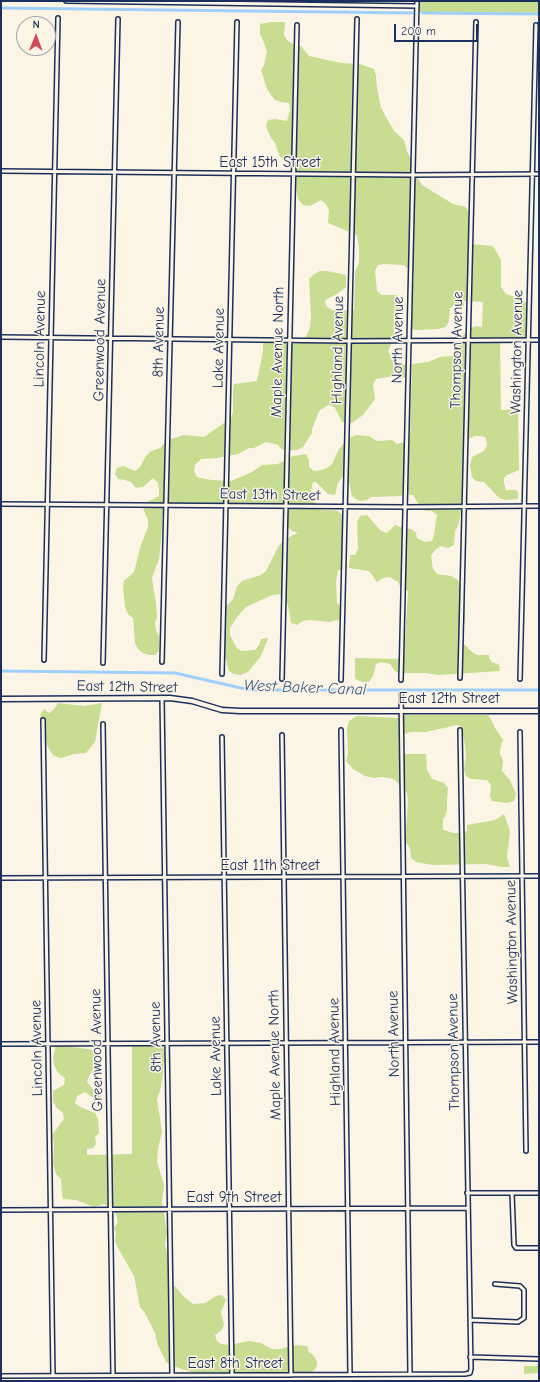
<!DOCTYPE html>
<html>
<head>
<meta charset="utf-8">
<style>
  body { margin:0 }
  #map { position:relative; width:540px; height:1382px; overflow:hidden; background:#fcf5e5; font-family:"Comic Neue",sans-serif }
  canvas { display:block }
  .frame { position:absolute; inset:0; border:2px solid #1b2f5e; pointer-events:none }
  .north { position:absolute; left:16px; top:16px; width:40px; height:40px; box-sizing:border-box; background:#fcf5e5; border:1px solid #a2a6af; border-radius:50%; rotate:1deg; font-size:11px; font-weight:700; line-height:16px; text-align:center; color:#1b2f5e }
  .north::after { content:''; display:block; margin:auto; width:14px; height:18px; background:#d1495b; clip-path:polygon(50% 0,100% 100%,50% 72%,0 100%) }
  .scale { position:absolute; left:394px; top:24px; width:84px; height:18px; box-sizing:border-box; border:2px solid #1b2f5e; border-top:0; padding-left:5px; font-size:12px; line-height:14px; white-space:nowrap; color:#1b2f5e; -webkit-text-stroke:3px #fcf5e5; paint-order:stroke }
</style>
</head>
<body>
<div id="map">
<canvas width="540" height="1382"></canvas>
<div class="frame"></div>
<div class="north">N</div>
<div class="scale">200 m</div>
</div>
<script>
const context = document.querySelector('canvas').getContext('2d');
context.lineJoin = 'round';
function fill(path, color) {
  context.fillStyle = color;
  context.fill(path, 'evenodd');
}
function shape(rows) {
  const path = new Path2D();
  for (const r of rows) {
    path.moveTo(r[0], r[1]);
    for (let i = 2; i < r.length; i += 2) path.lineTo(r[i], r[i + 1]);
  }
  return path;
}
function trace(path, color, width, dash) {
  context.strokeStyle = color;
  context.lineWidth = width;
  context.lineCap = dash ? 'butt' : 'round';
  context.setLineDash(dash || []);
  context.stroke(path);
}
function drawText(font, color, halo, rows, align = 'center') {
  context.font = font + ' "Comic Neue",sans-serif';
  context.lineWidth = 3;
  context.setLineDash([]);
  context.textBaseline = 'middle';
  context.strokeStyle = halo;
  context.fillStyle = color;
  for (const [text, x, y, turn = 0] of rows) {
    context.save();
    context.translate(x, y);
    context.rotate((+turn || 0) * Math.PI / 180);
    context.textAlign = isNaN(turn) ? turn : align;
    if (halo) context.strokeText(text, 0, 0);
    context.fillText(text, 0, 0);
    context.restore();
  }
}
fill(shape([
  [418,1,539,1,539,13,418,12],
  [271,22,285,22,284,35,287,40,294,45,301,46,309,56,341,63,360,64,374,69,376,76,377,88,381,108,394,131,404,140,407,151,412,161,415,173,422,185,453,204,466,207,467,210,471,212,471,244,493,246,501,260,501,287,506,294,521,299,528,304,528,342,500,340,501,410,518,409,519,470,507,475,504,478,504,483,506,490,515,490,518,492,518,499,506,500,499,498,484,482,476,481,472,477,470,466,472,457,484,451,487,445,486,438,482,436,475,436,468,439,465,444,465,447,463,503,458,526,455,531,454,545,448,548,441,546,435,550,431,556,433,569,437,574,451,576,458,580,460,588,459,603,465,605,465,620,462,633,462,642,472,652,477,655,489,655,489,658,493,663,499,664,500,671,439,675,425,673,398,673,395,671,390,664,382,662,376,664,373,676,369,682,362,682,355,679,355,658,404,659,408,591,400,586,398,582,389,577,383,578,377,582,369,571,349,568,350,555,355,555,358,549,357,522,360,516,367,515,381,531,387,533,395,525,403,528,411,529,416,533,417,538,425,542,432,541,434,535,437,515,432,511,425,511,423,505,419,505,413,495,409,495,409,493,400,496,371,497,367,500,360,501,356,499,352,496,348,478,345,476,345,477,342,477,338,483,335,495,328,494,316,482,313,482,311,491,314,497,315,509,338,511,343,516,342,536,344,548,342,570,338,570,336,582,337,603,341,607,339,621,336,620,330,622,309,620,303,621,297,625,291,623,288,605,279,594,270,596,246,607,237,617,230,628,230,635,236,647,241,651,255,650,259,645,261,639,268,638,261,656,248,672,241,675,234,674,229,671,224,652,224,606,229,604,233,599,237,586,242,581,261,575,266,571,278,547,282,542,293,535,298,533,292,531,287,526,285,518,285,508,280,506,166,506,163,512,162,518,162,531,159,559,152,578,156,603,157,617,155,623,156,630,159,636,159,650,156,655,149,655,143,653,138,649,135,643,133,618,128,614,125,607,123,587,124,581,134,572,141,545,148,527,148,520,143,508,147,502,159,496,159,490,158,483,153,478,143,487,136,488,131,482,125,480,118,479,115,474,117,468,123,466,135,471,140,467,146,456,151,451,160,448,168,440,184,435,204,437,231,418,233,412,233,389,234,384,257,381,263,351,263,341,281,341,296,344,302,341,306,337,310,328,311,316,309,279,314,274,320,271,327,271,346,275,346,287,337,294,325,300,326,306,332,310,339,311,354,310,355,272,359,262,359,248,357,235,328,223,329,210,326,204,321,200,310,206,303,205,298,199,292,165,284,162,279,155,275,143,271,138,266,126,268,120,275,119,287,121,290,110,289,103,281,102,275,100,271,95,267,89,261,70,264,65,267,52,263,40,260,34,260,24],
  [385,264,403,265,409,269,414,274,412,303,409,315,410,328,416,330,438,329,446,327,449,321,450,308,456,305,464,306,464,301,483,302,482,327,478,326,473,327,465,333,458,342,452,356,440,357,428,362,412,364,410,436,405,442,397,444,392,440,377,441,369,436,356,435,349,438,339,449,332,464,327,468,321,470,314,471,309,467,309,460,306,454,293,456,278,464,262,465,252,472,231,481,211,480,197,477,194,471,195,465,201,459,217,458,238,454,249,448,254,448,266,442,278,445,280,448,286,451,297,450,303,447,312,433,312,429,317,416,320,410,324,408,328,405,332,406,335,408,342,422,352,423,363,415,375,399,373,385,376,379,394,376,406,378,406,365,393,361,388,351,394,338,394,318,401,306,401,299,396,295,382,295,377,291,375,271,378,265],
  [58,703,84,706,102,703,95,742,86,753,74,754,61,758,54,756,50,751,47,745,45,732,45,725,43,718,40,718,41,714,44,709,49,713,54,709],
  [405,715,488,715,492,721,495,728,503,740,500,749,500,754,503,760,502,771,510,780,516,794,514,801,507,803,492,801,490,796,491,785,487,780,471,779,466,776,464,770,466,757,465,745,461,726,455,725,449,727,425,732,410,732,403,735,398,742,401,750,404,754,426,754,427,770,432,779,444,783,448,788,447,800,447,811,445,817,443,819,443,830,454,833,462,833,467,831,467,825,495,820,504,814,510,831,507,858,510,867,502,867,485,864,432,865,416,862,411,858,410,848,405,841,408,802,407,793,395,780,390,778,381,777,374,778,365,776,353,769,346,761,348,753,347,729,349,721,357,716,398,718,404,717],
  [56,1045,96,1050,97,1063,88,1078,87,1082,92,1088,100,1094,101,1098,96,1100,85,1092,77,1096,75,1103,80,1107,95,1113,98,1119,99,1133,95,1137,96,1144,93,1148,87,1149,87,1155,132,1154,132,1045,162,1046,165,1053,163,1068,163,1074,160,1091,157,1099,162,1132,158,1149,157,1162,164,1185,162,1202,167,1232,165,1245,173,1271,174,1285,183,1296,193,1304,205,1303,216,1296,222,1295,226,1300,221,1312,224,1324,222,1330,215,1335,217,1341,221,1344,229,1345,249,1341,261,1343,272,1349,280,1349,296,1345,307,1346,309,1352,313,1355,317,1361,317,1366,314,1371,301,1374,194,1373,173,1366,166,1362,157,1343,155,1333,145,1313,140,1307,134,1276,118,1248,115,1241,116,1232,114,1229,118,1222,116,1214,109,1207,104,1204,94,1207,76,1200,63,1199,62,1194,61,1179,56,1174,53,1164,54,1144,52,1135,64,1119,63,1113,57,1108,53,1102,53,1091,64,1085,65,1078,58,1073,54,1065,53,1057],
  [524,1366,539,1366,539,1373,524,1374]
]), '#c8dd92');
trace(shape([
  [1,8,412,13],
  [422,13,539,14],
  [1,671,175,673,241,688,255,690,539,690]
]), '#9fcffb', 3);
const minor = shape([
  [66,1,417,6],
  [1,171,413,175,539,174],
  [1,337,349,341,539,340],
  [1,504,405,507,539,506],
  [44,660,58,18],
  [162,662,178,22],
  [103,663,118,19],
  [222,674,237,22],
  [460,678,476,22],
  [282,679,297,25],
  [520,679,536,25],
  [341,680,357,19],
  [401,680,417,1],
  [401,694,410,1374],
  [162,698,172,1375],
  [43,720,53,1376],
  [103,724,113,1375],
  [341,730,350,1374],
  [520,732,526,1151],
  [282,735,291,1375],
  [222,737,232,1375],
  [1,878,539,876],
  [1,1044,539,1042],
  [467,1193,539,1193],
  [512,1193,514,1245,516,1248,539,1248],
  [1,1210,467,1208],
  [470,1320,518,1322,524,1318,524,1290,520,1286,495,1284],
  [470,1357,539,1359],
  [1,1376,465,1374,470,1373,471,1369,460,730]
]);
const tertiary = shape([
  [1,699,170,698,192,701,222,710,240,711,539,711]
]);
trace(minor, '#1b2f5e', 6);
trace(tertiary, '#1b2f5e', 7);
trace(minor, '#fcf5e5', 3);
trace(tertiary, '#fcf5e5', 4);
drawText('15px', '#1b2f5e', '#fcf5e5', [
  ["East 15th Street",270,163],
  ["Lincoln Avenue",40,339,-89],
  ["Greenwood Avenue",100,340,-89],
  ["North Avenue",398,340,-89],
  ["8th Avenue",159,342,-89],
  ["Lake Avenue",219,348,-89],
  ["Highland Avenue",338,350,-89],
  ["Thompson Avenue",457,350,-89],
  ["Maple Avenue North",278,352,-89],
  ["Washington Avenue",517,352,-89],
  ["East 13th Street",270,495,1],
  ["East 12th Street",127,687,1],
  ["East 12th Street",449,699],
  ["East 11th Street",270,866],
  ["Washington Avenue",512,942,-91],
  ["North Avenue",394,1034,-91],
  ["8th Avenue",156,1037,-91],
  ["Lincoln Avenue",37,1048,-91],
  ["Greenwood Avenue",97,1050,-91],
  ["Highland Avenue",335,1052,-91],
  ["Thompson Avenue",454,1052,-91],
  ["Maple Avenue North",275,1055,-91],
  ["Lake Avenue",216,1056,-91],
  ["East 9th Street",234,1198],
  ["East 8th Street",235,1364]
]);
drawText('italic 16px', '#3c5785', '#fcf5e5', [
  ["West Baker Canal",305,688,2]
]);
</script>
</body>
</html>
